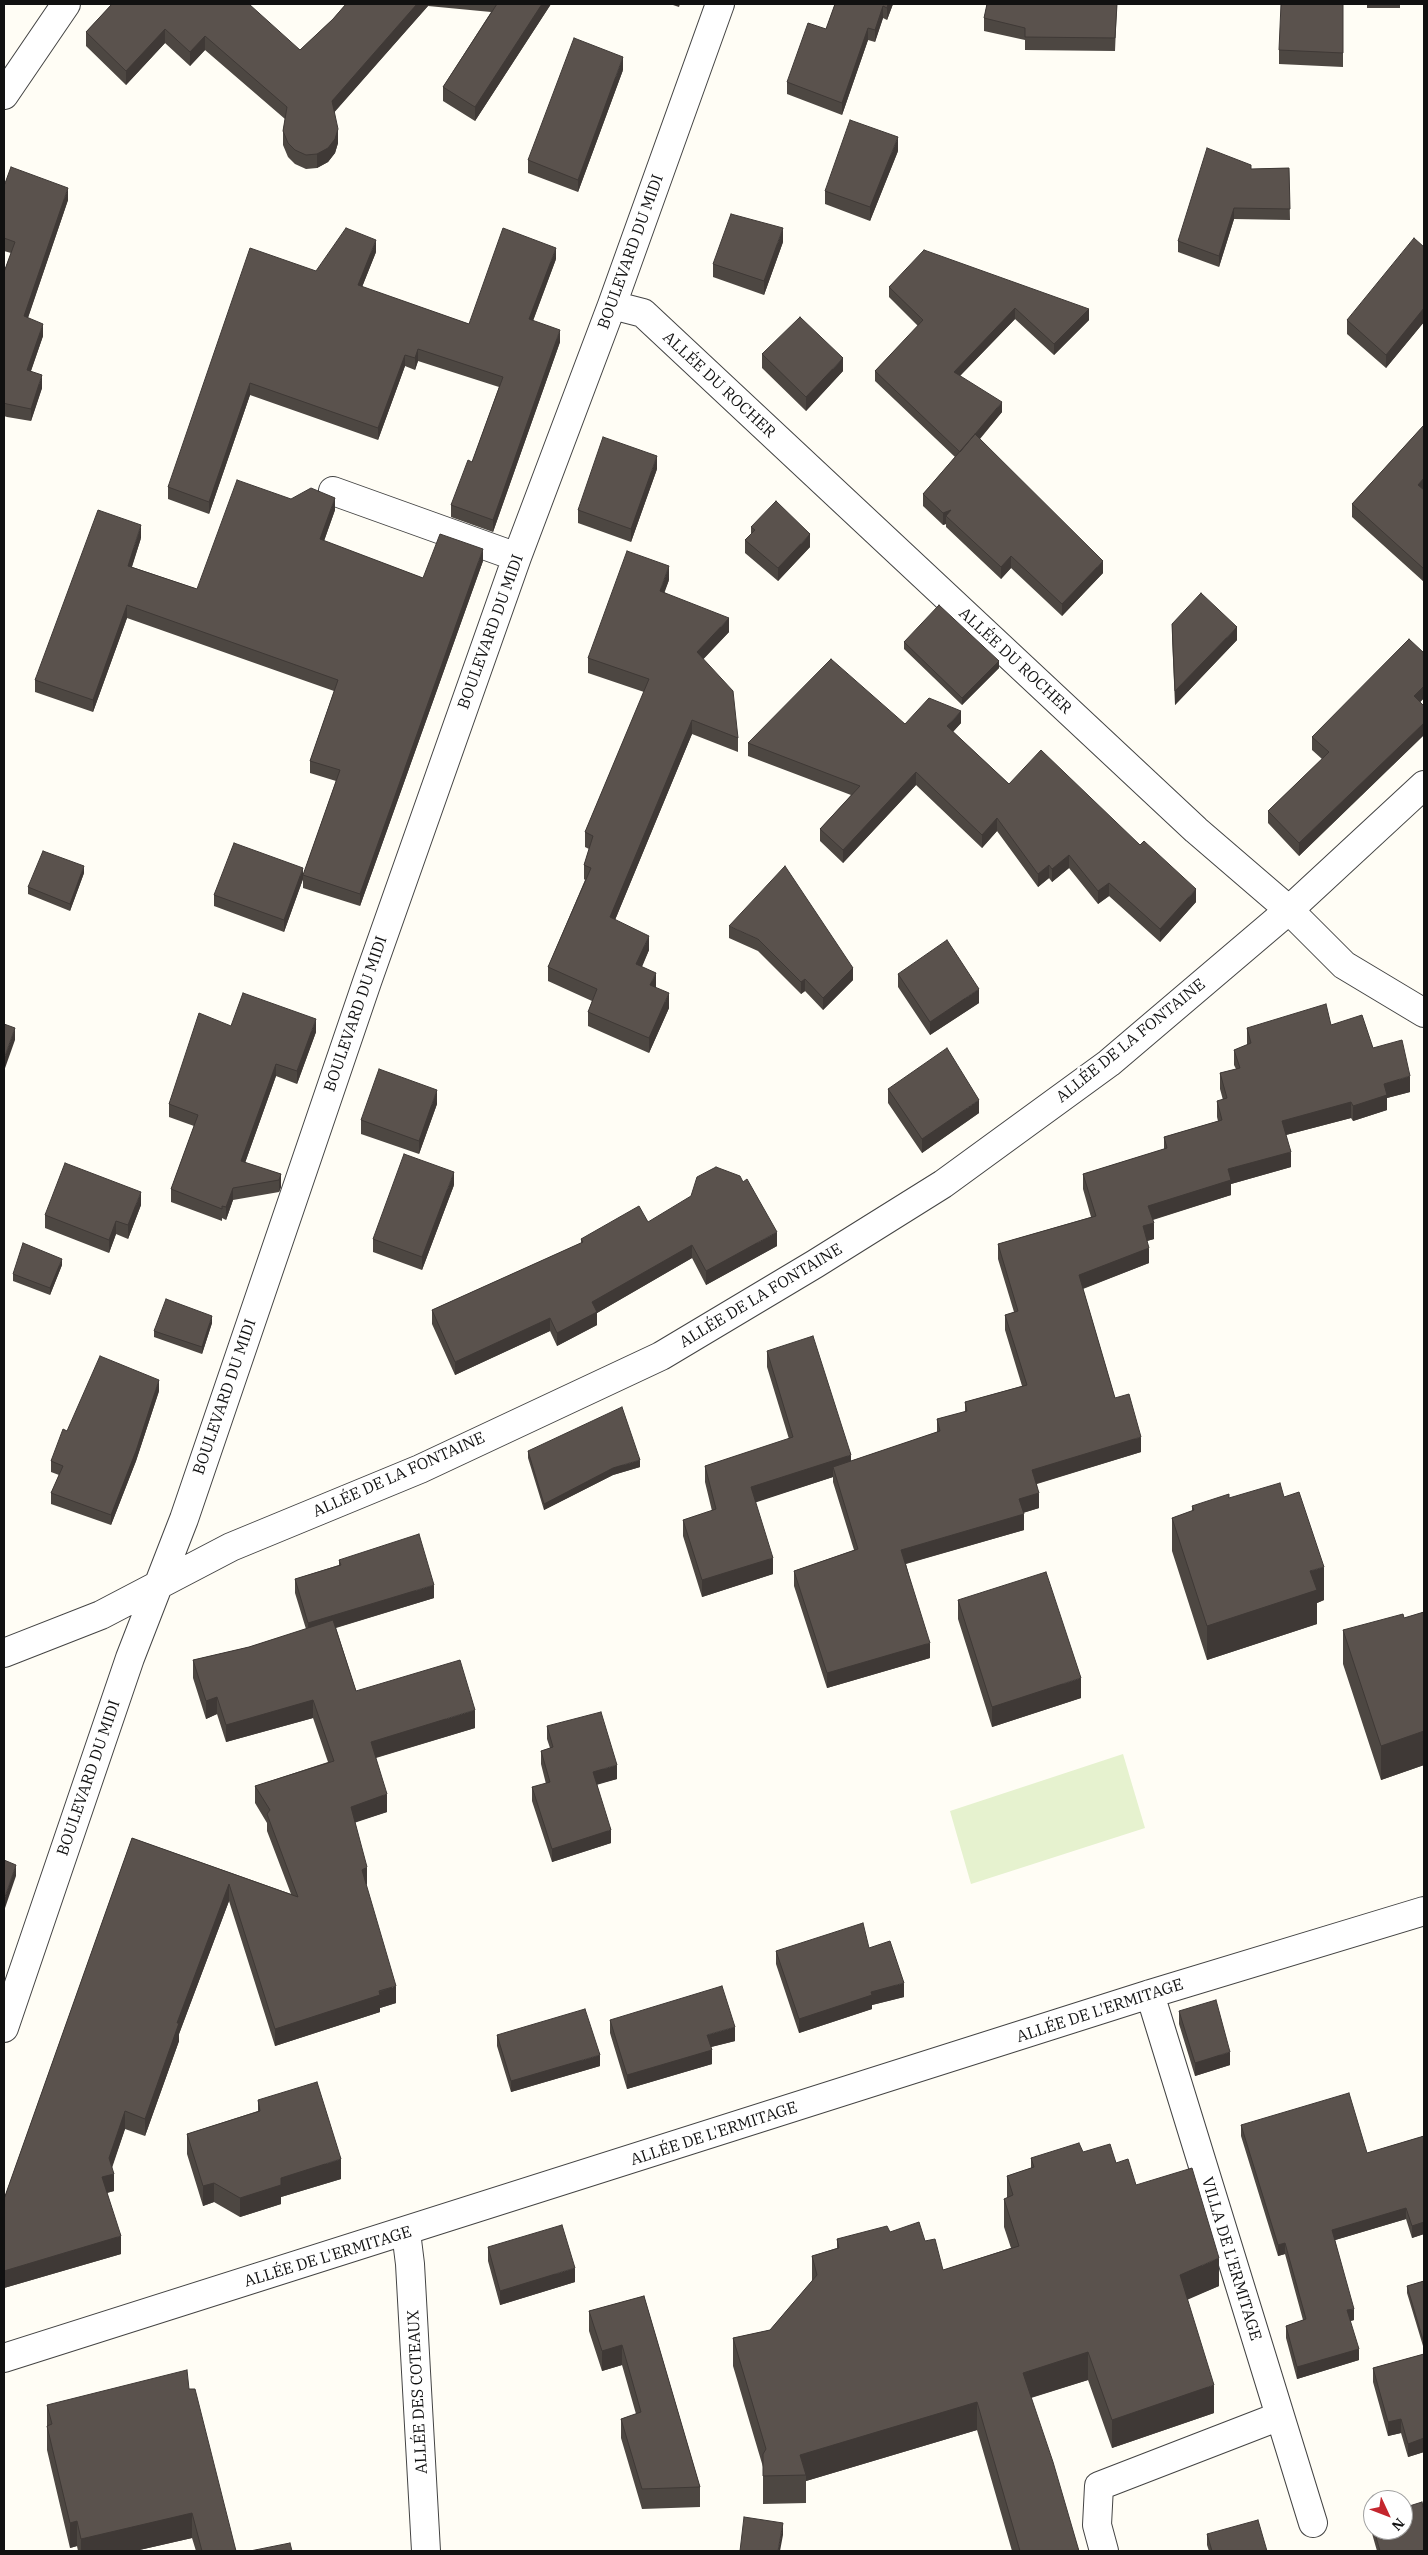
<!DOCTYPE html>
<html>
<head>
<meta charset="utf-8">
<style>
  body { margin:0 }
  #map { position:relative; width:1428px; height:2555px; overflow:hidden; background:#fffdf5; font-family:"IBM Plex Serif",serif }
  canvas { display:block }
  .frame { position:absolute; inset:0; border:5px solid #111; pointer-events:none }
  .north { position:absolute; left:1363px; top:2490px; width:50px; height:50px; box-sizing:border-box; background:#fff; border:1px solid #a0a0a0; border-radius:50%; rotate:133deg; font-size:14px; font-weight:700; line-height:20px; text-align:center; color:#111 }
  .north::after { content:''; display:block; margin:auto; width:18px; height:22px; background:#c4262e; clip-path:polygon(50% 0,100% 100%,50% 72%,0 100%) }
</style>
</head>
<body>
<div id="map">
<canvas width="1428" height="2555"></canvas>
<div class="frame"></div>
<div class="north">N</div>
</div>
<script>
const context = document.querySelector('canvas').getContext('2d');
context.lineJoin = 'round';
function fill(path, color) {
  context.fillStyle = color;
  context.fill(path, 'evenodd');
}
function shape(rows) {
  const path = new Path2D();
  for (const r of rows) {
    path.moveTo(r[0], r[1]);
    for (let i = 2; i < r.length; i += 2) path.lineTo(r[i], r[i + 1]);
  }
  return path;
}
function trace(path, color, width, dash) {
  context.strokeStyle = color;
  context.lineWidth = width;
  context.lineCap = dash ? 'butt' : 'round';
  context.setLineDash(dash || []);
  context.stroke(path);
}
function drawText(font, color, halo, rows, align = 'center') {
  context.font = font + ' "IBM Plex Serif",serif';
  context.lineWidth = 5;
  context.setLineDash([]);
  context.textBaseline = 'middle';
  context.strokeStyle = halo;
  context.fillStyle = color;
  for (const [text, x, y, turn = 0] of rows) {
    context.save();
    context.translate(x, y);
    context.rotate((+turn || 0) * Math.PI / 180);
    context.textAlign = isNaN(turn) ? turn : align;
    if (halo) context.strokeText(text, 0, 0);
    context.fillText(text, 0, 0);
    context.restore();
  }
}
fill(shape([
  [1123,1754,1145,1828,971,1884,950,1811]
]), '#e6f2cf');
const minor = shape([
  [4,95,66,4],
  [612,305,643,313,1196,830,1289,910,1344,965,1424,1013],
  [333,491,517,557],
  [4,1653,101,1615,231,1547,420,1469,661,1356,815,1264,943,1184,1109,1063,1289,910,1424,785],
  [1150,1994,1313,2523],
  [4,2028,130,1658,184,1519,367,982,517,557,612,305,720,4],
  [406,2232,410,2264,426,2551],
  [4,2358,1150,1994,1424,1911],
  [1104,2551,1097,2525,1099,2486,1280,2416]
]);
trace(minor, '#444', 30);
trace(minor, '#fff', 28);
fill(shape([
  [112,4,300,50,333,19,346,4,551,4,475,121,443,101,443,87,491,12,428,6,334,112,338,143,335,153,328,162,317,168,306,169,295,164,288,157,283,145,283,131,285,119,205,50,190,66,165,43,126,85,86,46,86,32],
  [670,4,680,4,679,7],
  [835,4,893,4,887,20,883,18,875,42,868,40,842,115,787,94,787,82,826,29],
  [987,4,1117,4,1115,51,1025,50,1025,40,984,31,984,18],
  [1343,4,1343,67,1279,64,1279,50],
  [1367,4,1400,4,1400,8,1367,8],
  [623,70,578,192,528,173,528,160],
  [898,151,870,221,825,204,825,191],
  [1289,168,1290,220,1234,219,1219,267,1178,252,1178,241,1251,169],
  [4,186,68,200,28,318,43,336,31,371,42,388,31,421,7,417,4,416,4,272,11,253,4,251],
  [783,242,764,295,713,277,713,264],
  [1424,247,1424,322,1386,368,1347,334,1347,320],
  [376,252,362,287,469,324,556,259,533,321,560,342,493,532,451,517,451,505,472,462,499,387,418,361,415,370,405,366,378,440,250,395,209,514,168,499,168,487,316,271],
  [889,287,1089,320,1054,355,1015,319,960,376,1002,412,980,439,1103,573,1062,616,1011,568,1001,579,946,527,946,524,943,525,923,506,923,494,955,457,875,381,875,371,918,326,889,297],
  [762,354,843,371,806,411,762,368],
  [1424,425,1424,582,1352,517,1352,504],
  [657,469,631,542,578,523,578,510],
  [291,499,335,510,324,541,423,578,483,561,360,906,303,888,303,879,284,932,214,906,214,895,303,875,336,781,310,773,310,761,334,691,127,618,93,712,35,692,35,680,141,538,132,567,197,589],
  [751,527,810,547,778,581,745,553,745,540,751,534],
  [669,580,664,592,729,632,703,659,738,738,738,752,692,734,615,920,649,950,642,967,669,1008,649,1053,588,1026,588,1012,592,1001,548,981,548,967,585,880,584,879,584,865,589,849,585,847,585,832,644,692,588,673,588,658],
  [1172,624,1237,640,1175,705,1172,637],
  [904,642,999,668,962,705,904,649],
  [1424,653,1424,698,1420,702,1424,706,1424,735,1299,856,1268,823,1268,811,1322,759,1312,750,1312,737],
  [961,723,953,732,1009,784,1196,902,1160,942,1109,896,1098,904,1069,868,1052,882,1049,878,1038,887,997,831,982,848,916,785,843,863,820,841,820,829,851,795,748,756,748,743,905,724],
  [84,873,70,911,28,894,28,887],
  [729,926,853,980,823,1010,805,991,801,994,758,951,729,938],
  [898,974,979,1003,930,1035,898,987],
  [1331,1025,1373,1048,1410,1092,1387,1098,1387,1110,1353,1121,1351,1118,1286,1135,1291,1167,1231,1184,1231,1195,1153,1220,1154,1239,1147,1241,1149,1263,1083,1289,1115,1398,1141,1452,1037,1484,1039,1508,1023,1513,1024,1530,906,1564,930,1658,827,1688,794,1586,794,1571,854,1550,833,1482,833,1477,755,1502,773,1574,702,1597,683,1536,683,1520,712,1511,705,1482,705,1466,789,1439,767,1367,767,1351,851,1461,937,1432,937,1419,965,1412,965,1402,1022,1386,1005,1330,1005,1315,1014,1312,998,1259,998,1244,1091,1217,1083,1189,1083,1174,1164,1149,1164,1137,1218,1121,1217,1117,1217,1101,1223,1100,1220,1089,1220,1073,1236,1069,1234,1065,1234,1050,1247,1045,1247,1028],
  [231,1026,316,1032,297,1084,276,1076,245,1163,281,1174,281,1187,279,1192,233,1200,226,1220,222,1218,222,1221,171,1202,171,1189,194,1126,169,1117,169,1104],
  [888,1089,979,1113,922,1153,888,1103],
  [437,1104,419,1154,361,1134,361,1120],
  [454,1185,422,1270,373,1252,373,1239],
  [141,1205,128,1239,116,1234,109,1253,45,1228,45,1215],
  [648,1222,777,1246,706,1285,692,1258,597,1313,597,1325,557,1346,550,1331,455,1375,432,1324,432,1310,581,1243,581,1239],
  [62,1265,50,1295,13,1281,13,1274],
  [212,1323,202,1354,154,1337,154,1331],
  [159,1391,136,1461,111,1525,51,1504,51,1493,59,1475,51,1472,51,1461,67,1431],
  [528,1451,640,1467,613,1475,544,1510,528,1458],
  [1284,1497,1324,1600,1317,1603,1317,1624,1207,1660,1172,1551,1172,1518,1192,1511,1192,1506,1229,1498],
  [339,1560,434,1598,336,1628,356,1691,475,1728,376,1758,387,1812,355,1822,367,1884,366,1885,396,2003,380,2008,380,2012,275,2046,229,1901,179,2034,179,2041,145,2136,125,2129,112,2168,114,2191,107,2193,121,2254,4,2288,4,2199,132,1838,291,1894,267,1831,267,1823,255,1803,255,1786,328,1762,313,1718,226,1742,217,1714,206,1719,193,1678,193,1660,249,1647,306,1629,295,1593,295,1579,339,1565],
  [958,1600,1081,1698,992,1727,958,1619],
  [1424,1612,1424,1765,1381,1780,1343,1664,1343,1630,1404,1618],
  [547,1726,617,1779,597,1784,611,1843,552,1862,532,1801,532,1787,546,1784,541,1764,541,1751,550,1748,547,1739],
  [869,1948,904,1997,872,2005,872,2009,799,2033,776,1964,776,1951],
  [1179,2011,1230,2065,1195,2076,1179,2024],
  [610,2020,735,2041,711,2047,712,2064,627,2089,610,2033],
  [497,2035,600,2066,511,2092,497,2046],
  [258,2100,341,2179,281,2197,281,2204,240,2217,214,2202,203,2206,187,2154,187,2134,258,2111],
  [1241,2125,1367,2153,1424,2136,1424,2234,1412,2238,1406,2219,1335,2240,1354,2320,1350,2321,1359,2360,1297,2379,1286,2338,1286,2326,1303,2320,1285,2254,1278,2256,1241,2136],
  [1083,2152,1116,2163,1219,2286,1187,2299,1214,2413,1112,2448,1088,2380,1031,2398,1079,2551,1012,2551,977,2430,806,2481,806,2503,763,2504,763,2467,733,2366,733,2338,770,2330,812,2281,812,2256,837,2248,837,2239,890,2232,925,2241,943,2270,1011,2248,1004,2227,1004,2199,1007,2198,1007,2176,1031,2168,1031,2158],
  [488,2247,575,2282,500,2305,488,2261],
  [1424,2281,1424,2346,1423,2346,1407,2293,1407,2286],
  [644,2296,700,2487,700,2507,642,2509,621,2438,621,2419,636,2414,622,2365,602,2371,589,2331,589,2311],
  [1424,2354,1424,2452,1408,2457,1401,2433,1388,2436,1373,2382,1373,2368],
  [189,2389,236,2551,196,2551,192,2538,135,2551,78,2551,77,2546,70,2548,47,2450,47,2405],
  [1371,2516,1373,2516,1373,2530,1403,2530,1424,2551,1377,2551,1371,2530],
  [1207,2534,1267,2551,1209,2551,1207,2545]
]), '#4d4742');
fill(shape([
  [417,4,428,4,428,6,332,115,332,101],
  [542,4,551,4,475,121,475,107],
  [888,4,893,4,887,20,887,8],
  [883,6,883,18,875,42,875,30],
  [868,28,868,40,842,115,842,103],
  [165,29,165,43,126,85,126,71],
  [205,36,205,50,190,66,190,52],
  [623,57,623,70,578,192,578,180],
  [338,129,338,143,335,153,328,162,317,168,317,154],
  [898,137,898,151,870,221,870,207],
  [68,188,68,200,24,329,24,316],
  [1234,208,1234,219,1219,267,1219,256],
  [783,228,783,242,764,295,764,281],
  [376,240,376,252,358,297,358,285],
  [556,248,556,259,529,331,529,319],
  [1015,308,1015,319,954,382,954,372],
  [1424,308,1424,322,1386,368,1386,355],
  [1089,309,1089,320,1054,355,1054,344],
  [43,324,43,336,27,382,27,370],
  [560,330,560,342,493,532,493,520],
  [418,349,418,361,415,370,415,358],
  [405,355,405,366,378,440,378,428],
  [843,358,843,371,806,411,806,397],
  [42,375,42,388,31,421,31,409],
  [250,383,250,395,209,514,209,502],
  [1002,402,1002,412,960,462,960,452],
  [657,456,657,469,631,542,631,529],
  [1424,478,1424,491,1418,485],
  [335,498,335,510,320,552,320,539],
  [951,510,946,516,946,524,943,525,943,513],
  [141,525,141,538,128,578,128,566],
  [810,534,810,547,778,581,778,568],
  [483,549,483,561,360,906,360,894],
  [1011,556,1011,568,1001,579,1001,567],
  [1103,561,1103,573,1062,616,1062,604],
  [669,566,669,580,660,605,660,591],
  [127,605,127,618,93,712,93,700],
  [729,618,729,632,697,666,697,652],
  [1237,627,1237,640,1175,705,1175,691],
  [999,661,999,668,962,705,962,698],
  [1424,686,1424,698,1414,709,1414,696],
  [961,711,961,723,947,738,947,726],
  [692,720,692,734,610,932,610,917],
  [1424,723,1424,735,1299,856,1299,843],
  [916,772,916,785,843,863,843,850],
  [997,818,997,831,982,848,982,835],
  [1069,855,1069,868,1052,882,1052,869],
  [1049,865,1049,878,1038,887,1038,874],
  [84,866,84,873,70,911,70,904],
  [303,868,303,879,284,932,284,920],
  [1109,883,1109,896,1098,904,1098,891],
  [1196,889,1196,902,1160,942,1160,929],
  [649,936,649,950,636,979,636,964],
  [853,968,853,980,823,1010,823,998],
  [656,973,656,988,650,985],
  [805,979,805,991,801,994,801,982],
  [979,989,979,1003,930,1035,930,1022],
  [669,993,669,1008,649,1053,649,1038],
  [316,1019,316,1032,297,1084,297,1071],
  [15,1028,15,1040,4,1071,4,1059],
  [276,1064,276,1076,241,1174,241,1161],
  [1410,1076,1410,1092,1387,1098,1387,1110,1353,1121,1353,1106,1384,1084],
  [437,1090,437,1104,419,1154,419,1141],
  [979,1100,979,1113,922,1153,922,1139],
  [1351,1102,1351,1118,1282,1136,1282,1121],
  [1291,1152,1291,1167,1231,1184,1231,1195,1148,1221,1148,1206,1228,1169],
  [454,1172,454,1185,422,1270,422,1257],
  [281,1174,281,1187,279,1192,279,1180],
  [233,1188,233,1200,226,1220,226,1207],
  [141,1192,141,1205,128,1239,128,1225],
  [116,1221,116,1234,109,1253,109,1240],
  [1154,1223,1154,1239,1143,1242,1143,1226],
  [777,1232,777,1246,706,1285,706,1271],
  [692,1245,692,1258,597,1313,597,1325,557,1346,557,1333,592,1302],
  [1149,1248,1149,1263,1079,1290,1079,1275],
  [62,1259,62,1265,50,1295,50,1288],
  [212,1316,212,1323,202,1354,202,1347],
  [550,1318,550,1331,455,1375,455,1362],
  [159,1380,159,1391,136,1461,111,1525,111,1515],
  [1141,1437,1141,1452,1032,1485,1032,1470],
  [851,1455,851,1472,833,1467,833,1477,751,1504,751,1487],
  [640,1460,640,1467,613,1475,544,1510,544,1504,613,1468],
  [1039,1493,1039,1508,1019,1514,1019,1499],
  [1024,1514,1024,1530,901,1565,901,1550],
  [773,1558,773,1574,702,1597,702,1580],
  [1324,1567,1324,1600,1317,1603,1317,1624,1207,1660,1207,1626,1310,1571],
  [434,1585,434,1598,308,1636,308,1623],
  [930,1643,930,1658,827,1688,827,1673],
  [1081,1678,1081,1698,992,1727,992,1707],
  [217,1697,217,1714,206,1719,206,1701],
  [313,1700,313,1718,226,1742,226,1725],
  [475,1710,475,1728,371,1759,371,1742],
  [1424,1731,1424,1765,1381,1780,1381,1746],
  [617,1765,617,1779,593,1786,593,1772],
  [387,1794,387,1812,351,1824,351,1807],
  [611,1830,611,1843,552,1862,552,1849],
  [16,1865,16,1876,4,1911,4,1900],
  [367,1867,367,1884,362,1887,362,1870],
  [229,1884,229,1901,179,2034,179,2041,145,2136,145,2119,177,2023],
  [904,1983,904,1997,872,2005,872,2009,799,2033,799,2019,871,1992],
  [396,1986,396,2003,380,2008,380,2012,275,2046,275,2029],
  [735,2027,735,2041,707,2048,707,2035],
  [712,2050,712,2064,627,2089,627,2075],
  [1230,2052,1230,2065,1195,2076,1195,2063],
  [600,2055,600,2066,511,2092,511,2081],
  [125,2111,125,2129,109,2175,114,2174,114,2191,102,2194,102,2177],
  [341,2159,341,2179,281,2197,281,2204,240,2217,240,2198,281,2178],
  [214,2183,214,2202,203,2206,203,2186],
  [1406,2208,1406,2219,1332,2241,1332,2230],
  [1424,2222,1424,2234,1412,2238,1412,2226],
  [121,2236,121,2254,4,2288,4,2271],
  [1285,2243,1285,2254,1278,2256,1278,2245],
  [1219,2258,1219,2286,1180,2303,1180,2275],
  [575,2268,575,2282,500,2305,500,2291],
  [1354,2309,1354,2320,1347,2322,1347,2310],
  [1424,2339,1424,2346,1423,2346,1423,2340],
  [622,2345,622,2365,602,2371,602,2351],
  [1359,2349,1359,2360,1297,2379,1297,2367],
  [1088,2352,1088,2380,1023,2400,1023,2373],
  [1214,2385,1214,2413,1112,2448,1112,2420],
  [977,2402,977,2430,806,2481,806,2475,800,2455],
  [1401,2419,1401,2433,1388,2436,1388,2422],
  [1424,2438,1424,2452,1408,2457,1408,2444],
  [192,2513,192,2538,135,2551,81,2551,81,2539],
  [77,2521,77,2546,70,2548,70,2523],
  [783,2523,783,2535,780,2551,778,2551]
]), '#3f3936');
const building = shape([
  [112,4,249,4,300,50,333,19,346,4,417,4,332,101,338,129,335,139,328,148,317,154,306,155,295,150,288,143,283,131,287,107,205,36,190,52,165,29,126,71,86,32,112,4],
  [497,4,542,4,475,107,443,87,497,4],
  [835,4,888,4,887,8,883,6,875,30,868,28,842,103,787,82,808,23,826,29,835,4],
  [987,4,1117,4,1115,38,1025,37,1025,28,984,18,987,4],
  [1281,4,1343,4,1343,53,1279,50,1281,4],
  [574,38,623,57,578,180,528,160,574,38],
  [850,120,898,137,870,207,825,191,850,120],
  [1207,148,1251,165,1251,169,1289,168,1290,209,1234,208,1219,256,1178,241,1207,148],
  [11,167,68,188,24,316,43,324,27,370,42,375,31,409,7,404,4,403,4,272,15,242,4,238,4,186,11,167],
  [731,214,783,228,764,281,713,264,731,214],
  [346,228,376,240,358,285,469,324,503,228,556,248,529,319,560,330,493,520,451,505,468,460,472,462,503,377,418,349,415,358,405,355,378,428,250,383,209,502,168,487,250,248,316,271,346,228],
  [1414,238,1424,247,1424,308,1386,355,1347,320,1414,238],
  [924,250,1089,309,1054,344,1015,308,954,372,1002,402,960,452,875,371,923,320,889,287,924,250],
  [800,317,843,358,806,397,762,354,800,317],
  [1424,425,1424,478,1418,485,1424,490,1424,569,1352,504,1424,425],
  [975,434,1103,561,1062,604,1011,556,1001,567,946,516,951,510,943,513,923,494,975,434],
  [603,437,657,456,631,529,578,510,603,437],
  [237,480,291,499,311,488,335,498,320,539,423,578,440,534,483,549,360,894,303,875,340,770,310,761,338,680,127,605,93,700,35,680,98,510,141,525,128,566,197,589,237,480],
  [776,501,810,534,778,568,745,540,755,530,751,527,776,501],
  [627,551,669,566,660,591,729,618,697,652,733,691,738,738,692,720,610,917,649,936,636,964,656,973,650,985,669,993,649,1038,588,1012,597,989,548,967,591,868,584,865,593,836,585,832,649,679,588,658,627,551],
  [1201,593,1237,627,1175,691,1172,624,1201,593],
  [939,605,999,661,962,698,904,642,939,605],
  [1409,639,1424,653,1424,686,1414,696,1424,706,1424,723,1299,843,1268,811,1329,752,1312,737,1409,639],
  [831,659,905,724,929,698,961,711,947,726,1009,784,1041,750,1140,845,1144,841,1196,889,1160,929,1109,883,1098,891,1069,855,1052,869,1049,865,1038,874,997,818,982,835,916,772,843,850,820,829,860,786,748,743,831,659],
  [234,843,303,868,284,920,214,895,234,843],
  [43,851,84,866,70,904,28,887,43,851],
  [785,866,853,968,823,998,805,979,801,982,758,939,729,926,785,866],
  [947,940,979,989,930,1022,898,974,947,940],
  [243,993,316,1019,297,1071,276,1064,241,1161,281,1174,279,1180,233,1188,226,1207,222,1206,222,1209,171,1189,198,1115,169,1104,199,1013,231,1026,243,993],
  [1326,1004,1331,1025,1362,1015,1373,1048,1402,1040,1410,1076,1384,1084,1387,1095,1353,1106,1351,1102,1282,1121,1291,1152,1228,1169,1231,1180,1148,1206,1154,1223,1143,1226,1149,1248,1079,1275,1115,1398,1129,1394,1141,1437,1032,1470,1039,1493,1019,1499,1024,1514,901,1550,930,1643,827,1673,794,1571,858,1549,833,1467,940,1431,937,1419,967,1411,965,1402,1027,1385,1005,1315,1018,1311,998,1244,1096,1216,1083,1174,1167,1148,1164,1137,1222,1120,1217,1101,1227,1098,1220,1073,1240,1068,1234,1050,1251,1043,1247,1028,1326,1004],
  [4,1024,15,1028,4,1059,4,1024],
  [947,1048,979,1100,922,1139,888,1089,947,1048],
  [379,1069,437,1090,419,1141,361,1120,379,1069],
  [404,1154,454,1172,422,1257,373,1239,404,1154],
  [65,1163,141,1192,128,1225,116,1221,109,1240,45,1215,65,1163],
  [716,1167,740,1176,743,1182,747,1179,777,1232,706,1271,692,1245,592,1302,597,1312,557,1333,550,1318,455,1362,432,1310,583,1242,581,1239,639,1206,648,1222,691,1196,697,1177,716,1167],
  [23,1243,62,1259,50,1288,13,1274,23,1243],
  [166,1299,212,1316,202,1347,154,1331,166,1299],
  [813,1336,851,1455,751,1487,773,1558,702,1580,683,1520,716,1509,705,1466,793,1437,767,1351,813,1336],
  [100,1356,159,1380,136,1451,111,1515,51,1493,63,1466,51,1461,63,1429,67,1431,100,1356],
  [622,1407,640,1460,613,1468,544,1504,528,1451,622,1407],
  [1280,1483,1284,1497,1299,1492,1324,1567,1310,1571,1317,1590,1207,1626,1172,1518,1194,1510,1192,1506,1229,1494,1229,1498,1280,1483],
  [419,1534,434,1585,308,1623,295,1579,341,1565,339,1560,419,1534],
  [1046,1572,1081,1678,992,1707,958,1600,1046,1572],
  [1424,1612,1424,1731,1381,1746,1343,1630,1403,1614,1404,1618,1424,1612],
  [333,1620,356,1691,460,1660,475,1710,371,1742,387,1794,351,1807,367,1867,362,1870,396,1986,379,1991,380,1995,275,2029,229,1884,177,2023,179,2023,145,2119,125,2111,109,2158,114,2174,102,2177,121,2236,4,2271,4,2199,132,1838,298,1897,267,1814,270,1810,255,1786,334,1761,313,1700,226,1725,217,1697,206,1701,193,1660,249,1647,333,1620],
  [601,1712,617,1765,593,1772,611,1830,552,1849,532,1787,550,1782,541,1751,553,1747,547,1726,601,1712],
  [4,1860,16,1865,4,1900,4,1860],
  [863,1923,869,1948,890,1941,904,1983,871,1992,872,1995,799,2019,776,1951,863,1923],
  [722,1986,735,2027,707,2035,712,2050,627,2075,610,2020,722,1986],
  [1216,2000,1230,2052,1195,2063,1179,2011,1216,2000],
  [585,2009,600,2055,511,2081,497,2035,585,2009],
  [317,2082,341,2159,281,2178,281,2185,240,2198,214,2183,203,2186,187,2134,260,2111,258,2100,317,2082],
  [1349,2093,1367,2153,1424,2136,1424,2222,1412,2226,1406,2208,1332,2230,1354,2309,1347,2310,1359,2349,1297,2367,1286,2326,1306,2319,1285,2243,1278,2245,1241,2125,1349,2093],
  [1079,2143,1083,2152,1110,2144,1116,2163,1128,2159,1136,2185,1192,2168,1219,2258,1180,2275,1214,2385,1112,2420,1088,2352,1023,2373,1053,2462,1079,2551,1020,2551,977,2402,800,2455,806,2475,763,2476,763,2454,766,2449,733,2338,770,2330,817,2275,812,2256,839,2248,837,2239,887,2226,890,2232,919,2222,925,2241,935,2239,943,2270,1019,2246,1004,2199,1013,2195,1007,2176,1034,2167,1031,2158,1079,2143],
  [562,2225,575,2268,500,2291,488,2247,562,2225],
  [1424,2281,1424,2339,1423,2340,1407,2286,1424,2281],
  [644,2296,700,2487,642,2489,621,2419,641,2412,622,2345,602,2351,589,2311,644,2296],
  [1424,2354,1424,2438,1408,2444,1401,2419,1388,2422,1373,2368,1424,2354],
  [187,2370,189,2389,195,2389,236,2551,202,2551,192,2513,81,2539,77,2521,70,2523,47,2426,52,2424,47,2405,187,2370],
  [1422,2502,1424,2510,1424,2551,1380,2551,1374,2530,1403,2530,1403,2508,1422,2502],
  [1371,2516,1373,2516,1373,2525,1371,2516],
  [744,2517,783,2523,778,2551,740,2551,744,2517],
  [1258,2520,1267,2551,1212,2551,1207,2534,1258,2520],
  [290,2543,292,2551,250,2551,290,2543]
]);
fill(building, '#5a524d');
trace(building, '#3f3936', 1);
drawText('16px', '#111', '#fff', [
  ["BOULEVARD DU MIDI",631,252,-70],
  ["ALLÉE DU ROCHER",719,385,43],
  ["BOULEVARD DU MIDI",491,632,-70],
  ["ALLÉE DU ROCHER",1015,661,43],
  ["BOULEVARD DU MIDI",356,1014,-71],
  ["ALLÉE DE LA FONTAINE",1131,1041,-39],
  ["ALLÉE DE LA FONTAINE",761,1296,-31],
  ["BOULEVARD DU MIDI",225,1397,-71],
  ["ALLÉE DE LA FONTAINE",399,1475,-24],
  ["BOULEVARD DU MIDI",89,1778,-71],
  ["ALLÉE DE L'ERMITAGE",1100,2011,-18],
  ["ALLÉE DE L'ERMITAGE",714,2134,-18],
  ["ALLÉE DE L'ERMITAGE",328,2257,-17],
  ["VILLA DE L'ERMITAGE",1231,2259,73],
  ["ALLÉE DES COTEAUX",418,2392,-93]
]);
</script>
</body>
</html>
